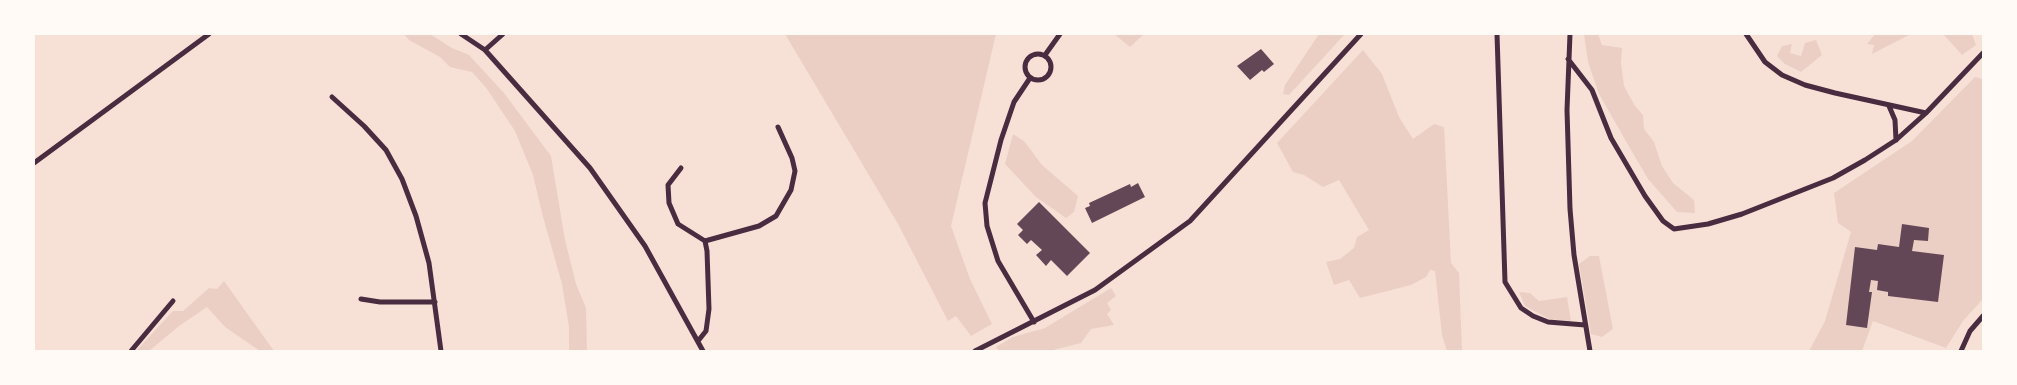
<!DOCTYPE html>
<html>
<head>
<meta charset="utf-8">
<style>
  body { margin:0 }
  #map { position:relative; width:2017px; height:385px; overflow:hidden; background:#f7e1d7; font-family:"Fira Sans Condensed",sans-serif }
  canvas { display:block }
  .frame { position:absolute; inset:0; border:35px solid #fffaf5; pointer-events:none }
</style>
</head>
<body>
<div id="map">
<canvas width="2017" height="385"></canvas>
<div class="frame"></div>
</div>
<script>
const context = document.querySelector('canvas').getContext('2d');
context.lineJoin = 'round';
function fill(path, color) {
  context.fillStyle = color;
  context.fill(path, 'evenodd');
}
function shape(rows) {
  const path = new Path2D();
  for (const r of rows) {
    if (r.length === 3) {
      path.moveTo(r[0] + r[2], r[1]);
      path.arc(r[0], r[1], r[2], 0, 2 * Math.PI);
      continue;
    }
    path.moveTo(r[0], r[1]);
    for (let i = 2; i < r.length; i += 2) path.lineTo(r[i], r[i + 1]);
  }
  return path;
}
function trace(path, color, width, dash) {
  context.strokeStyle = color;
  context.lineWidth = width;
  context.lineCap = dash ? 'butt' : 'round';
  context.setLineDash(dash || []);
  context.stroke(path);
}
fill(shape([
  [404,34,430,34,452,48,469,55,504,93,551,156,565,240,576,284,586,308,587,351,569,351,569,327,562,284,543,217,533,175,515,131,487,89,472,72,450,67,440,57,409,40],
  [785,34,996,34,951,226,970,279,992,324,971,336,956,316,948,321,898,224],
  [1114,34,1144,34,1130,47],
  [1319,34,1345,34,1289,95,1283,94,1285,85],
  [1584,34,1598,34,1602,45,1622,48,1621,63,1624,86,1635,106,1643,115,1644,129,1654,142,1662,166,1673,183,1694,200,1695,213,1677,212,1648,179,1631,150,1599,94,1588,62],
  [1875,34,1911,34,1872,54,1874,45,1867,44],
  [1943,34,1972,34,1976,45,1962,55],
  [1816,40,1822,55,1801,72,1785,64,1777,56,1782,46,1792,44,1790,53,1801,56,1805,43],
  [1363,50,1382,74,1399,117,1413,139,1434,124,1444,127,1451,263,1459,273,1462,351,1447,351,1442,335,1435,271,1430,270,1426,277,1411,285,1360,298,1349,280,1334,285,1326,262,1340,259,1354,248,1357,237,1369,230,1339,180,1323,187,1304,175,1293,172,1277,143],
  [1975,77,1983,79,1983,299,1963,321,1946,348,1873,321,1862,351,1809,351,1825,321,1851,232,1838,223,1834,193,1912,141],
  [1013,134,1024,141,1042,165,1078,196,1074,212,1066,218,1036,197,1005,164],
  [1590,256,1599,256,1611,319,1613,329,1602,337,1591,334,1579,264],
  [224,281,274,351,260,351,225,327,207,307,179,326,149,351,136,351,173,311,183,311,209,288,217,289],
  [1111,288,1116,296,1107,303,1111,310,1107,314,1114,325,1091,329,1081,343,1049,351,999,351,996,347,1013,337,1045,328],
  [1519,292,1530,293,1539,301,1567,297,1571,321,1549,319,1525,306]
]), '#ebcfc5');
fill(shape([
  [1261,49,1274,64,1264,72,1262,70,1250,80,1237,66],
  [1138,183,1145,197,1092,223,1085,208,1090,206,1089,203,1130,184,1131,187],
  [1039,202,1090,253,1067,276,1051,260,1046,266,1036,255,1042,250,1031,240,1027,244,1018,235,1023,230,1017,224],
  [1902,224,1929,228,1928,241,1914,240,1912,251,1944,255,1938,302,1888,296,1888,292,1877,290,1878,281,1871,280,1869,292,1872,292,1867,328,1846,325,1855,247,1877,250,1878,244,1899,247]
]), '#644757');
trace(shape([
  [461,34,485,50,590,168,645,246,703,351],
  [1497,34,1505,282,1521,308,1533,316,1548,322,1585,325],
  [1570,34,1567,110,1570,209,1574,255,1590,351],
  [1746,34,1765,62,1782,75,1805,85,1835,93,1926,113],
  [485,50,503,34],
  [1038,67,13],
  [1045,55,1060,34],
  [1568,59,1592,90,1611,138,1645,196,1663,221,1674,229,1708,224,1742,214,1833,178,1865,160,1896,140,1926,113,1983,53],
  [1030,78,1014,102,1001,140,985,203,987,226,998,261,1034,322],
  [332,97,364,126,386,150,402,179,416,216,429,263,441,351],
  [1889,106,1895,120,1896,140],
  [34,163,209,34],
  [681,168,668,185,669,203,678,224,705,241,707,251,709,309,706,331,698,341],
  [705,241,759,226,776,216,791,190,795,171,792,158,778,127],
  [361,299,380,302,435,302],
  [131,351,173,301],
  [975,351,1095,290,1190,221,1361,34],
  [1961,351,1970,331,1983,316]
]), '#4a2c40', 5);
</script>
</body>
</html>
